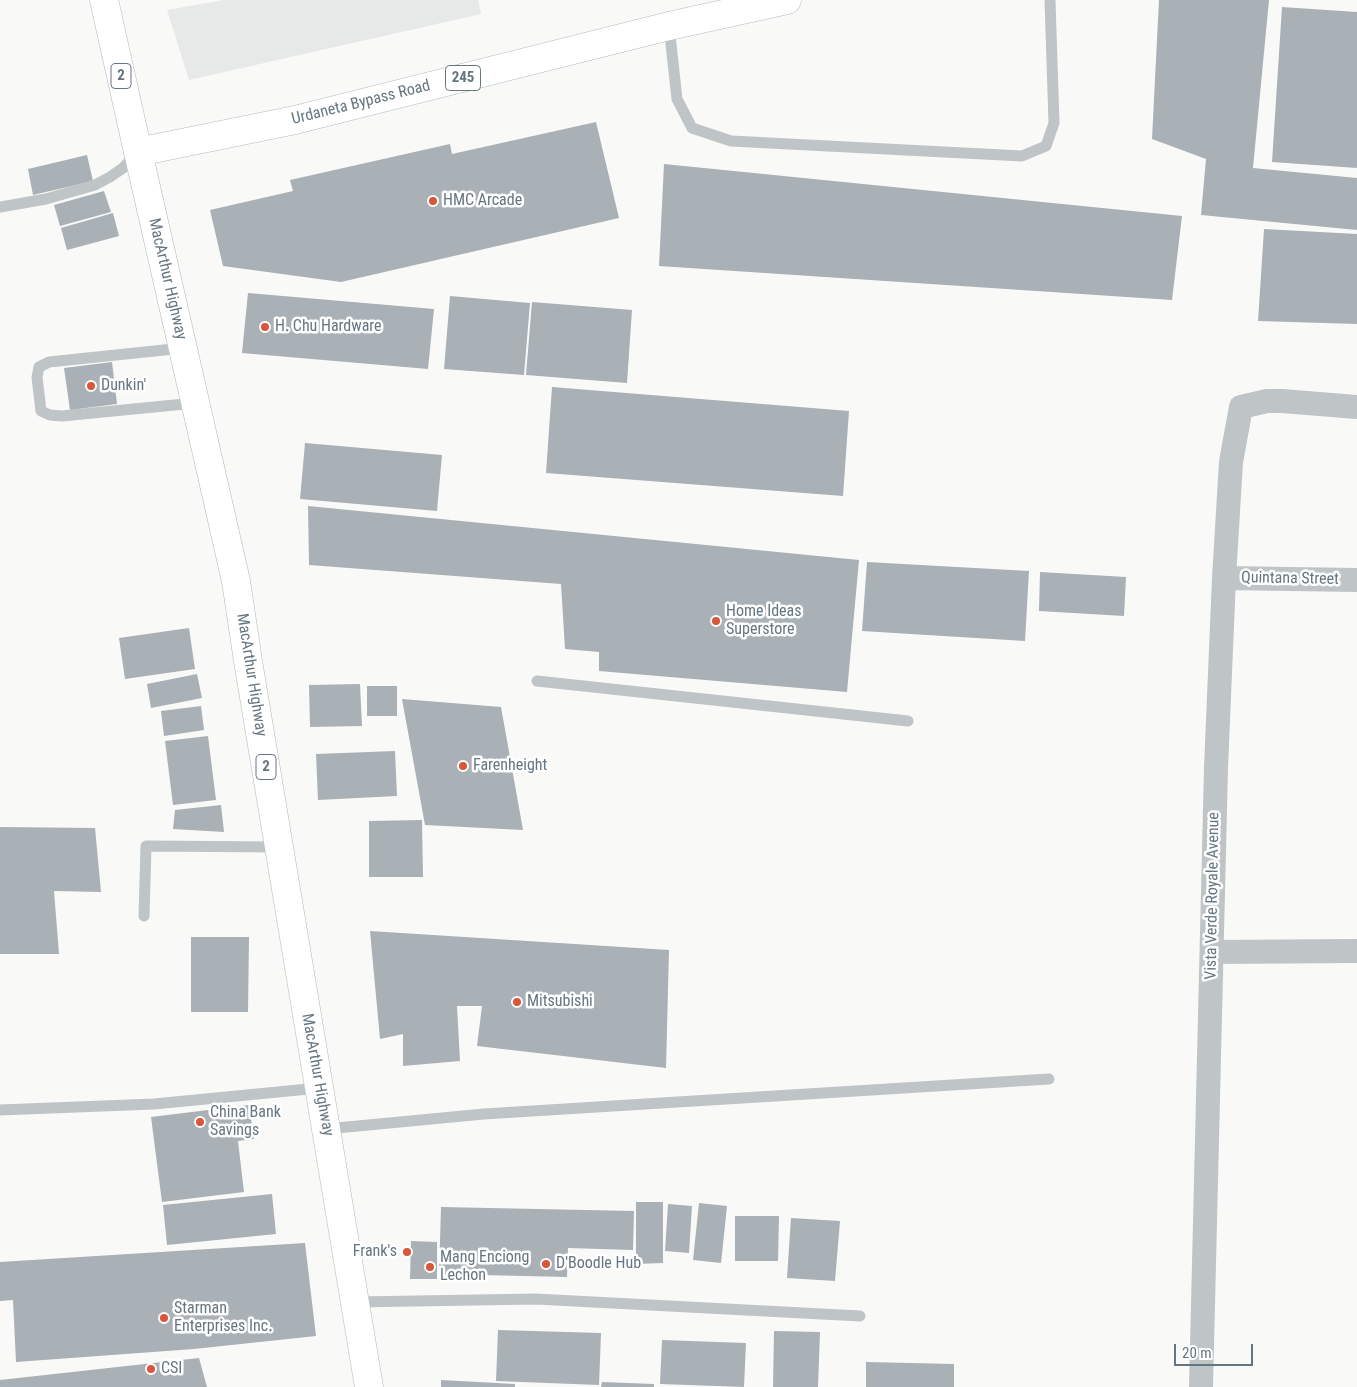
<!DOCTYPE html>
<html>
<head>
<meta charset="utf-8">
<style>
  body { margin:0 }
  #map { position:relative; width:1357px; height:1387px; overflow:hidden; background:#f9f9f8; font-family:"Roboto Condensed",sans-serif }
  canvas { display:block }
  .scale { position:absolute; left:1174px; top:1344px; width:79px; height:22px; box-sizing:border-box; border:2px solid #667680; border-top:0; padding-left:6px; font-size:15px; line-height:18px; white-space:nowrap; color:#667680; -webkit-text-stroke:4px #fff; paint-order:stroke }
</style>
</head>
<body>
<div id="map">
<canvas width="1357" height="1387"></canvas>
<div class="scale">20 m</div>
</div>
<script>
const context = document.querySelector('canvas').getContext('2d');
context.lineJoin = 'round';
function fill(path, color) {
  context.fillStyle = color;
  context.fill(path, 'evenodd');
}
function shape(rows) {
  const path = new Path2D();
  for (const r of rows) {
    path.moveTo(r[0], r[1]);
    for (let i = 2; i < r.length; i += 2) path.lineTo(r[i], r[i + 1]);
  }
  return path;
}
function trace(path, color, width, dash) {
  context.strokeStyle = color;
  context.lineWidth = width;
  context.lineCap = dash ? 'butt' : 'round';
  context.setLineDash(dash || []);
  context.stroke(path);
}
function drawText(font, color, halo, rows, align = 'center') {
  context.font = font + ' "Roboto Condensed",sans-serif';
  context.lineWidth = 5;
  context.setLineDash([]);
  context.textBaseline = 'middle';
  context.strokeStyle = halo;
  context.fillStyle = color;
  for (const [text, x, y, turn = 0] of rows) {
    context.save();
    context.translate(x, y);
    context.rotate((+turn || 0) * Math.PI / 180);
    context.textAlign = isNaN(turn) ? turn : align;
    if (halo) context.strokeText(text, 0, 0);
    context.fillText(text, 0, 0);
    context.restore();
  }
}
fill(shape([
  [224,0,478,0,481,14,189,80,167,10]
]), '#e7e8e8');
fill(shape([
  [1159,0,1269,0,1253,168,1357,178,1357,230,1201,215,1206,159,1152,139],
  [1282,7,1357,12,1357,168,1272,162],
  [596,122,619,218,341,282,223,266,210,210,293,191,290,180,450,144,452,154],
  [87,155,93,181,33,195,28,169],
  [664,164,1182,216,1172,300,659,266],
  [104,191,111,212,60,226,54,205],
  [113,213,119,236,67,250,61,228],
  [1264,229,1357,234,1357,324,1258,321],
  [248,293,434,309,428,369,242,353],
  [450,296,530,303,524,375,444,369],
  [532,302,632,310,627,383,526,375],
  [112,362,117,404,70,410,64,368],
  [552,387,849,411,843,496,546,473],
  [305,443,442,455,437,511,300,499],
  [308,506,859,560,847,692,599,671,599,652,565,649,561,584,309,565],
  [867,562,1029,571,1025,641,862,631],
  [1040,572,1126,577,1124,616,1039,611],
  [189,628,195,669,125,679,119,638],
  [197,674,202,698,151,708,147,684],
  [360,684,362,726,310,727,309,685],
  [367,686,397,686,397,716,367,716],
  [402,699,501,707,523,830,425,825],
  [201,706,204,730,164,736,161,711],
  [208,736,216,800,173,805,165,741],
  [395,751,397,796,318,800,316,754],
  [221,805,224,832,173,829,175,810],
  [422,820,423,877,369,877,369,821],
  [0,827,95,828,101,892,54,891,59,954,0,954],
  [370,931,669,950,666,1068,477,1046,482,1006,457,1006,460,1061,403,1066,403,1034,380,1039],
  [191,937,249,937,248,1012,191,1012],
  [249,1105,254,1139,238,1141,244,1192,162,1202,151,1117],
  [272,1194,276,1234,167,1245,163,1205],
  [636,1202,663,1202,663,1263,636,1264],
  [699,1203,727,1206,721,1263,693,1260],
  [668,1204,692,1206,689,1253,665,1251],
  [441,1207,634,1211,633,1250,568,1248,567,1277,439,1274],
  [735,1216,779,1216,778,1261,735,1261],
  [791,1218,840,1221,835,1281,787,1278],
  [411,1241,437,1242,437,1279,410,1279],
  [305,1243,316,1336,194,1349,16,1362,13,1300,0,1301,0,1262],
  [498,1330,601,1333,599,1385,496,1381],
  [774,1331,820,1332,818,1387,773,1387],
  [662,1340,746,1343,744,1387,660,1384],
  [199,1358,207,1387,0,1387,0,1380],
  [866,1362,954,1364,954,1387,866,1387],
  [441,1380,515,1384,515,1387,441,1387],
  [602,1382,654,1384,654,1387,601,1387]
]), '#a9b0b6');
const primary = shape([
  [138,152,236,581,248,661,369,1387]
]);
const trunk = shape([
  [104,0,138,152,295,120,669,26,787,0]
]);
trace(primary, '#b3b8bc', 29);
trace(trunk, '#b5b9bc', 29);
trace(shape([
  [669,26,677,99,692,128,731,141,1022,156,1046,146,1054,123,1050,0],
  [0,207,46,199,95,185,110,177,123,168,137,153],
  [183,348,49,362,39,367,37,377,41,411,50,415,62,416,195,403],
  [537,681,908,721],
  [144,916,146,846,279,847],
  [0,1110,154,1104,319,1088],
  [326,1129,484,1114,1049,1079],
  [355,1302,536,1299,860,1316]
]), '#bfc4c7', 11);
trace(shape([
  [1224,578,1357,580],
  [1212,952,1357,951],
  [1201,1387,1216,768,1224,578,1231,462,1241,407,1267,401,1282,401,1357,407]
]), '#bfc4c7', 24);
trace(primary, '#fff', 28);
trace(trunk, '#fff', 28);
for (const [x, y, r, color] of [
  [433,201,5,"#d85639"],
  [265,327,5,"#d85639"],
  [91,386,5,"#d85639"],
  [716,621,5,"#d85639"],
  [463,766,5,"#d85639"],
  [517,1002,5,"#d85639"],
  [200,1122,5,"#d85639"],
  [407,1252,5,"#d85639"],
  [546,1264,5,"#d85639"],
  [430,1267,5,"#d85639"],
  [164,1318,5,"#d85639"],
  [151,1369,5,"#d85639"]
]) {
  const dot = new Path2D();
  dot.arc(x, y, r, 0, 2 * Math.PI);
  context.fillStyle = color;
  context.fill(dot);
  trace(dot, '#fff', 2);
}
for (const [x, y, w] of [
  [121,76,20],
  [463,78,35],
  [266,767,20]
]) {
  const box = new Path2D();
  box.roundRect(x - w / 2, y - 12.5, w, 25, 4);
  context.fillStyle = '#fff';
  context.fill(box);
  trace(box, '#667680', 1);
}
drawText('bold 15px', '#667680', null, [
  ["2",121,76],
  ["245",463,78],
  ["2",266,767]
]);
drawText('16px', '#667680', '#fff', [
  ["Urdaneta Bypass Road",361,103,-14],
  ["MacArthur Highway",167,279,77],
  ["Quintana Street",1290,579,1],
  ["MacArthur Highway",251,675,81],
  ["Vista Verde Royale Avenue",1213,896,-89],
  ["MacArthur Highway",317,1075,80]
]);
drawText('16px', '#667680', '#fff', [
  ["HMC Arcade",443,201],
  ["H. Chu Hardware",275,327],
  ["Dunkin'",101,386],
  ["Home Ideas",726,612],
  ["Superstore",726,630],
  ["Farenheight",473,766],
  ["Mitsubishi",527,1002],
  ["China Bank",210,1113],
  ["Savings",210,1131],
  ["Frank's",397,1252,"right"],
  ["Mang Enciong",440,1258],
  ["Lechon",440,1276],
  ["D'Boodle Hub",556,1264],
  ["Starman",174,1309],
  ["Enterprises Inc.",174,1327],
  ["CSI",161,1369]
], 'left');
</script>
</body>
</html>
